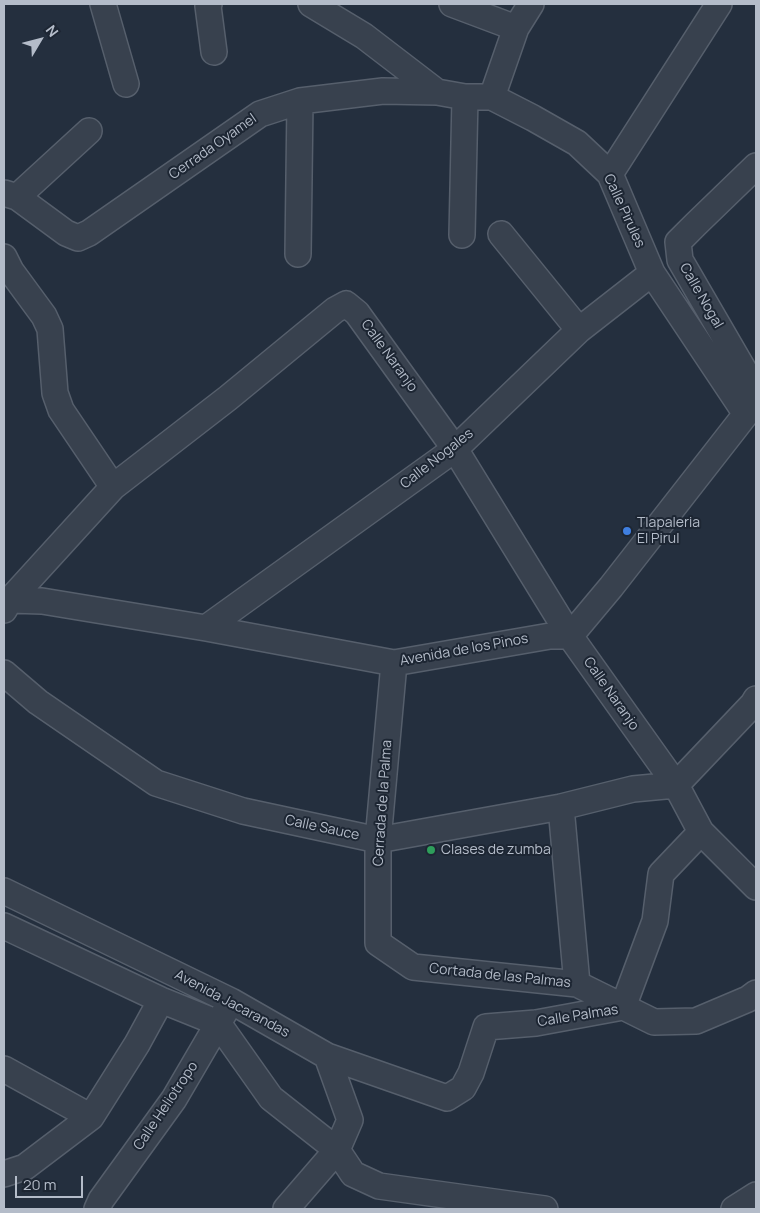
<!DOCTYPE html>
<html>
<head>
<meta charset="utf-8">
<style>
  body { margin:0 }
  #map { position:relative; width:760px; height:1213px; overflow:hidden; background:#242f3e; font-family:Manrope,sans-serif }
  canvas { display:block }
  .frame { position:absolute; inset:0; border:5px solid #b4bcc9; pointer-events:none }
  .north { position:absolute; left:15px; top:15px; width:50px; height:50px; -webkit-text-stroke:4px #1d2633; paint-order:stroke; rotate:53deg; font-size:14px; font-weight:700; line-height:20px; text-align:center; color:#b4bcc9 }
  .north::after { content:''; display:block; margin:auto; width:18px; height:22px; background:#b4bcc9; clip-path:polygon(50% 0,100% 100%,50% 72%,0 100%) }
  .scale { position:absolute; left:15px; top:1176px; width:68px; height:22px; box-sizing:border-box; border:2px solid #b4bcc9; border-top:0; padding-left:6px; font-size:15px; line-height:18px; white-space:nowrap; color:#b4bcc9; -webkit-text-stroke:4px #1d2633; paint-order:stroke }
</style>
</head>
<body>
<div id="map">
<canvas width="760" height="1213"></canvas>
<div class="frame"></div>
<div class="north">N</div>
<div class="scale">20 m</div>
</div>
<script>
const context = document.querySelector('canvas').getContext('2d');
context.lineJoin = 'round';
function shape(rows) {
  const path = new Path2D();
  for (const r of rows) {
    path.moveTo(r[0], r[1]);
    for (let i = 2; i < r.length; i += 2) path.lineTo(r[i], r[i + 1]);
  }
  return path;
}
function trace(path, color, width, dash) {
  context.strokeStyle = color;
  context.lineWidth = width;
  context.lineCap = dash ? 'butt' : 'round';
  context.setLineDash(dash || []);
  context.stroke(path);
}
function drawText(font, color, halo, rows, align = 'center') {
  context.font = font + ' Manrope,sans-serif';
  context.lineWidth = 4;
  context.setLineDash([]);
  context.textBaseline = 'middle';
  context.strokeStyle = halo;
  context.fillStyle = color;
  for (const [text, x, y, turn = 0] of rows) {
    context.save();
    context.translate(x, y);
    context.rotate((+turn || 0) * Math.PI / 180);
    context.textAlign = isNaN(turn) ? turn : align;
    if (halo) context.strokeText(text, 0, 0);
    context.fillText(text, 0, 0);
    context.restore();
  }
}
const minor = shape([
  [103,4,126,84],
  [209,4,208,6,214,52],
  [311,4,364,36,437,92],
  [452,4,516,28],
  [492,97,516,28,531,4],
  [756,166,696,224,678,242,680,260,756,391],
  [610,174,719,4],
  [4,193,17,197,66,233,78,238,89,233,260,114,300,101,383,91,437,92,465,97,492,97,533,118,577,143,610,174,652,273,746,414],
  [17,197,89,131],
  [501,234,579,330],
  [462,235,465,97],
  [298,254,300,101],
  [4,257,11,271,44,316,50,329,55,393,61,410,113,487],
  [4,601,10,600,42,601,206,628,394,663,550,636,570,636,611,587,746,414,756,403],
  [4,610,10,600,113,487,228,398,335,310,346,304,357,313,455,449,570,636,676,785,701,832,756,887],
  [206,628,455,449,579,330,652,273],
  [394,663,378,840,378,943,413,967,577,984,654,1022,696,1021,748,999,756,993],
  [4,673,38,702,156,783,243,811,378,840,561,807,633,789,676,785],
  [676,785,753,704,756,699],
  [561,807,577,984],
  [4,891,231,1001,327,1056,447,1098,463,1088,471,1073,486,1027,536,1023,623,1007],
  [4,926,161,1000,218,1023,271,1098,337,1150,353,1174,379,1186,545,1209],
  [623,1007,655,921,661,874,701,832],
  [4,1069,91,1117],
  [4,1174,25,1167,91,1117,137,1044,161,1000],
  [97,1209,101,1200,174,1099,226,1010],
  [286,1209,337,1150,350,1120,327,1056],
  [734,1209,756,1195]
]);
trace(minor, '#565f6c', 28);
trace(minor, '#38414e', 25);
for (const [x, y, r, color] of [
  [627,531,5,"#3f7fe0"],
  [431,850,5,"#2e9e5b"]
]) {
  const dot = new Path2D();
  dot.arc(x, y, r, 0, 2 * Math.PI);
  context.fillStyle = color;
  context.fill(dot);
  trace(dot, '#1d2633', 2);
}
drawText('14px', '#b4bcc9', '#1d2633', [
  ["Cerrada Oyamel",213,147,-35],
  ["Calle Pirules",624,211,65],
  ["Calle Nogal",701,296,60],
  ["Calle Naranjo",389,356,54],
  ["Calle Nogales",437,459,-38],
  ["Avenida de los Pinos",464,650,-10],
  ["Calle Naranjo",611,694,55],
  ["Cerrada de la Palma",383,803,-86],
  ["Calle Sauce",322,828,12],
  ["Cortada de las Palmas",500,976,6],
  ["Avenida Jacarandas",232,1004,28],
  ["Calle Palmas",578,1016,-9],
  ["Calle Heliotropo",166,1106,-56]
]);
drawText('14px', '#b4bcc9', '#1d2633', [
  ["Tlapaleria",637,523],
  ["El Pirul",637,539],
  ["Clases de zumba",441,850]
], 'left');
</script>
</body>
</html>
